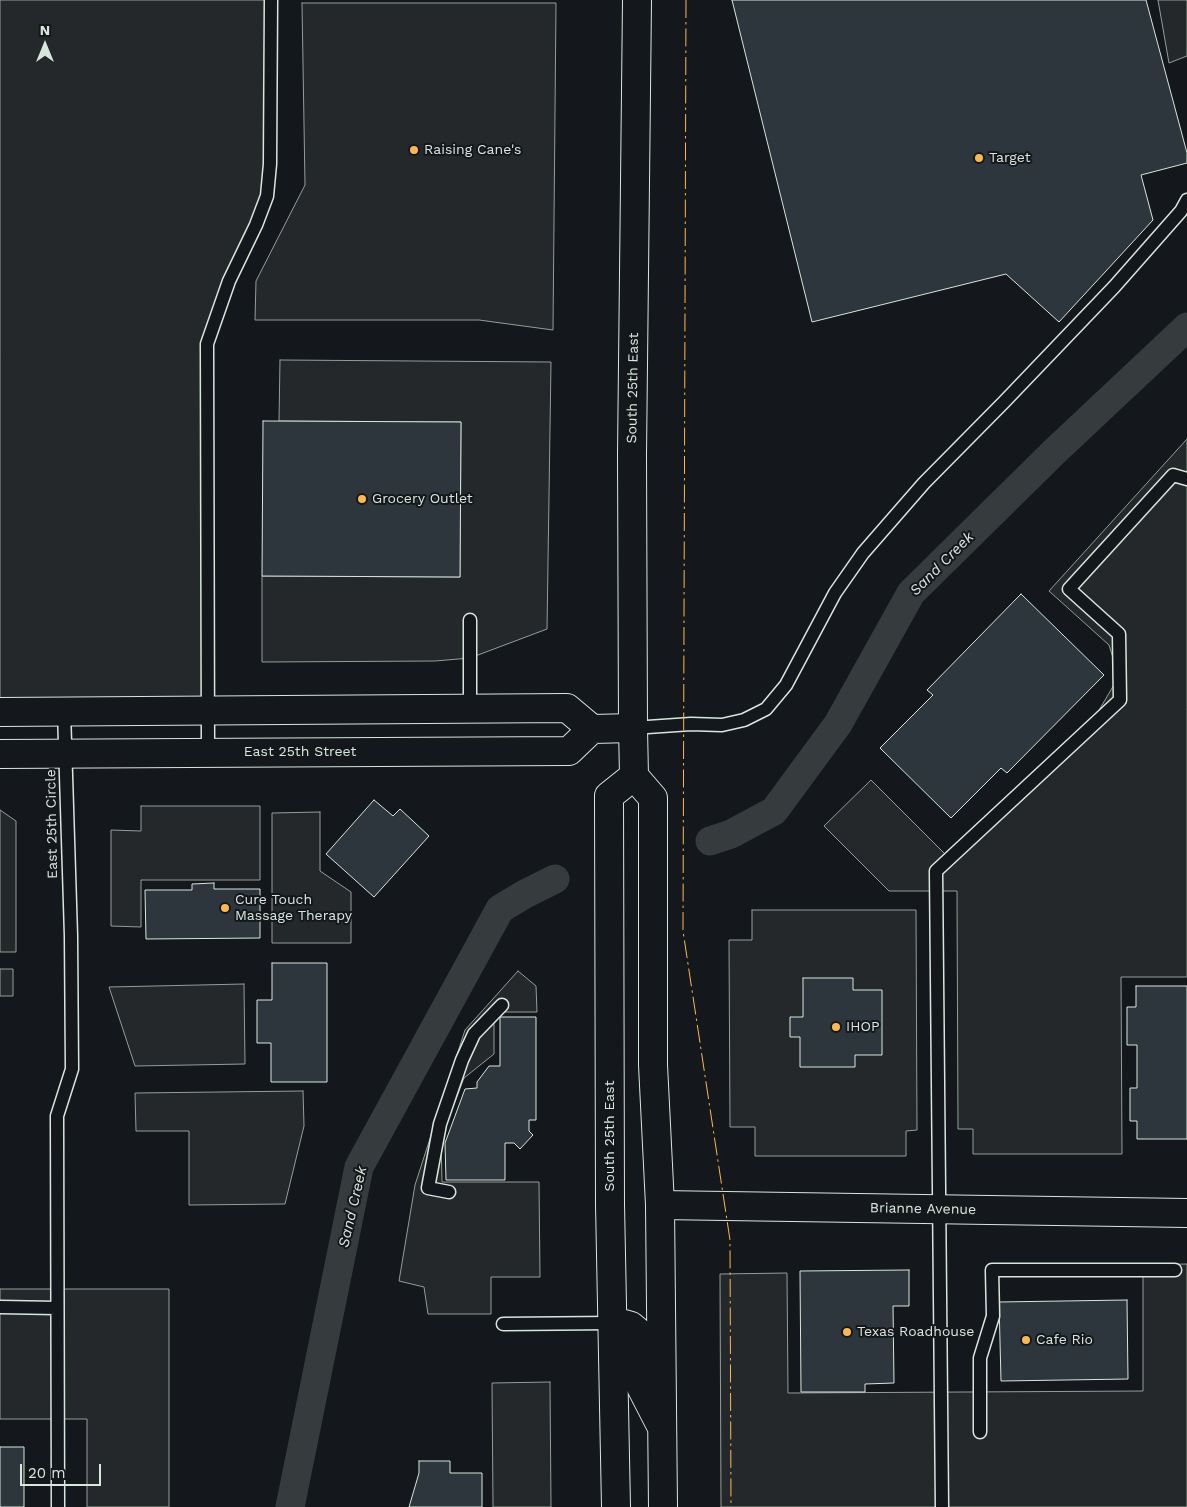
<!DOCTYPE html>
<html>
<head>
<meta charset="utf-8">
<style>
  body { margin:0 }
  #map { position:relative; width:1187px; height:1507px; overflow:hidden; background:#14181c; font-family:"Work Sans",sans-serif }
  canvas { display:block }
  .north { position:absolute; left:20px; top:20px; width:50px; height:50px; -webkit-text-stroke:4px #14181c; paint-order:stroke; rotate:0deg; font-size:14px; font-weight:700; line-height:20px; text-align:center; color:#d8e6dc }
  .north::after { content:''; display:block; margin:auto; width:18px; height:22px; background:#d8e6dc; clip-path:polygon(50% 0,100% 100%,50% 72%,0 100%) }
  .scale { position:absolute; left:20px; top:1464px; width:81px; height:22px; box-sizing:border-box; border:2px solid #d8e6dc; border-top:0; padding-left:6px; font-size:15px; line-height:18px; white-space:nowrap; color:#d8e6dc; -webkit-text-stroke:4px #14181c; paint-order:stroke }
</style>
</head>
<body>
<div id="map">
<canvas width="1187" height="1507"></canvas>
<div class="north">N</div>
<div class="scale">20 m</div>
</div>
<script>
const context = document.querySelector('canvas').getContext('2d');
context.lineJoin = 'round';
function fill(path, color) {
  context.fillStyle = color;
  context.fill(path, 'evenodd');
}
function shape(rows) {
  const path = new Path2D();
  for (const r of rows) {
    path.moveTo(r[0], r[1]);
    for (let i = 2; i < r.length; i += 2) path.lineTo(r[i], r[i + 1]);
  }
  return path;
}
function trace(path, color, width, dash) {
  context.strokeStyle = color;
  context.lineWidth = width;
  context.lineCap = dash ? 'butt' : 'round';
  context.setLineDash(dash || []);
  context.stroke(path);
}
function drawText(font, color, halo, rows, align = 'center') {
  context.font = font + ' "Work Sans",sans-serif';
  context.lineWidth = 4;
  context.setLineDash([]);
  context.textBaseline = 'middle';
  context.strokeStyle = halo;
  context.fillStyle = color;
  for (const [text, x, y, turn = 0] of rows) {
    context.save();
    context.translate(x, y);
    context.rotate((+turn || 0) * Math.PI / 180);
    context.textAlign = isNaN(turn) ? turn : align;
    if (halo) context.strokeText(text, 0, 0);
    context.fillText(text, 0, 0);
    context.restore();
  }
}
const parking = shape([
  [0,0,271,0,267,196,207,345,208,710,0,712,0,0],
  [1158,0,1187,0,1187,56,1169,63,1158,0],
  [302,3,556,3,553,330,479,320,255,320,256,281,305,185,302,3],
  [280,360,551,362,547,629,470,658,435,661,262,662,262,576,460,577,461,422,279,421,280,360],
  [1187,439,1187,977,1121,977,1122,1154,973,1154,973,1129,958,1129,957,891,889,891,824,826,871,780,949,858,1098,712,1115,683,1114,661,1109,645,1049,591,1187,439],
  [141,806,260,806,260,880,141,880,141,927,111,926,111,830,141,831,141,806],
  [0,810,16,821,16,952,0,952,0,810],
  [320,812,320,871,351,892,351,943,272,943,272,813,320,812],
  [752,910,916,910,917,1130,906,1131,906,1156,755,1156,755,1127,730,1127,729,940,752,940,752,910],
  [0,969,13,969,13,996,0,996,0,969],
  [518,971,536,986,537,1012,494,1012,494,1054,464,1078,441,1138,442,1182,539,1182,540,1277,491,1277,491,1314,428,1314,424,1287,399,1281,415,1185,465,1030,518,971],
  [244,984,245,1064,135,1066,109,987,244,984],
  [303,1091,304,1126,285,1204,189,1205,189,1131,136,1131,135,1093,303,1091],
  [1187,1264,1187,1507,721,1507,720,1274,787,1273,788,1393,1143,1391,1143,1265,1187,1264],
  [0,1289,169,1289,169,1507,87,1507,87,1419,0,1419,0,1289],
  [550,1382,551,1507,493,1507,492,1383,550,1382]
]);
fill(parking, '#24282b');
trace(parking, '#939e99', 1);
trace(shape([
  [710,841,731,834,774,811,838,724,911,593,1054,452,1187,327],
  [290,1507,359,1167,500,909,525,894,555,879]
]), '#363b3e', 29);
const building = shape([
  [732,0,1146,0,1187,153,1187,163,1141,175,1153,220,1059,322,1006,274,812,322,732,0],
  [263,421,461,422,460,577,262,576,263,421],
  [1021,594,1104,675,1007,773,1001,768,951,818,880,748,933,695,927,690,1021,594],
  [374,800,393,816,400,809,429,836,374,897,326,854,374,800],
  [214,883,214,889,260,889,260,938,146,939,145,890,192,890,192,884,214,883],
  [272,963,327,963,327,1082,271,1082,271,1043,257,1043,257,1000,272,1000,272,963],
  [803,978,853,978,853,990,882,990,882,1055,855,1055,855,1067,800,1067,800,1037,790,1037,790,1017,803,1017,803,978],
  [1136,986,1187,986,1187,1139,1137,1139,1137,1121,1130,1121,1130,1088,1137,1088,1137,1045,1127,1045,1127,1007,1136,1007,1136,986],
  [500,1017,536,1017,536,1120,529,1120,529,1131,533,1135,520,1149,514,1143,505,1143,505,1180,446,1180,445,1143,465,1089,477,1088,477,1082,489,1066,500,1066,500,1017],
  [909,1270,909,1306,893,1306,894,1383,865,1384,865,1392,801,1392,800,1271,909,1270],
  [1127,1300,1128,1379,1001,1381,999,1302,1127,1300],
  [0,1447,24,1447,24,1507,0,1507,0,1447],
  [419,1461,450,1461,450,1473,482,1473,482,1507,409,1507,419,1473,419,1461]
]);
fill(building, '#2c363c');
trace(building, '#d8e6dc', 1);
const lane = shape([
  [470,620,470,709],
  [633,728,691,724,722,725,744,720,766,709,786,685,835,593,863,553,924,483,1004,402,1114,287,1181,211,1187,200],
  [208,753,207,344,229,281,256,225,267,196,270,164,271,0],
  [449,1192,428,1188,440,1124,462,1060,474,1034,502,1005],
  [0,1307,57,1308],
  [503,1324,612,1323],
  [980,1432,980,1358,993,1316,992,1270,1175,1270],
  [58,1507,57,1116,72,1069,71,936,64,711],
  [942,1507,936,871,1120,700,1119,634,1069,589,1173,475,1187,479]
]);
const secondary = shape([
  [0,712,567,708,592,729],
  [0,754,569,751,592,729,633,728],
  [660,1205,1187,1213]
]);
const primary = shape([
  [637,0,632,455,633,728,634,776,653,798,653,1065,660,1205,663,1507],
  [612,1323,624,1324,631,1326,637,1331,641,1360,641,1387,660,1424],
  [616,1507,610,1204,609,796,634,776]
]);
trace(lane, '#d8e6dc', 15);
trace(secondary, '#d8e6dc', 30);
trace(primary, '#d8e6dc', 30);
trace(lane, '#14181c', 12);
trace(secondary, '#14181c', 28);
trace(primary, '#14181c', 28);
trace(shape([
  [686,0,683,931,730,1240,731,1507]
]), '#ffb74d', 1, [18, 4, 2.5, 4]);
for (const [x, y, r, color] of [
  [414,150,5,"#ffb74d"],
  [979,158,5,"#ffb74d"],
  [362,499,5,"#ffb74d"],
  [225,908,5,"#ffb74d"],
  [836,1027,5,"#ffb74d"],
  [847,1332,5,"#ffb74d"],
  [1026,1340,5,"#ffb74d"]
]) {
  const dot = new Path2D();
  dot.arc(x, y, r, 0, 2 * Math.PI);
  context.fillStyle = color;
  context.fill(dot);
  trace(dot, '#14181c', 2);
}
drawText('14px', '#d8e6dc', '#14181c', [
  ["Raising Cane's",424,150],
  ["Target",989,158],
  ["Grocery Outlet",372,499],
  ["Cure Touch",235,900],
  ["Massage Therapy",235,916],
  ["IHOP",846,1027],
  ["Texas Roadhouse",857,1332],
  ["Cafe Rio",1036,1340]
], 'left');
drawText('14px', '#d8e6dc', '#14181c', [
  ["South 25th East",633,388,-89],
  ["East 25th Street",300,752],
  ["East 25th Circle",52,824,-91],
  ["South 25th East",610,1136,-90],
  ["Brianne Avenue",923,1209,1]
]);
drawText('italic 15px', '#d8e6dc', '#14181c', [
  ["Sand Creek",942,564,-45],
  ["Sand Creek",353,1207,-77]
]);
</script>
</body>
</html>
